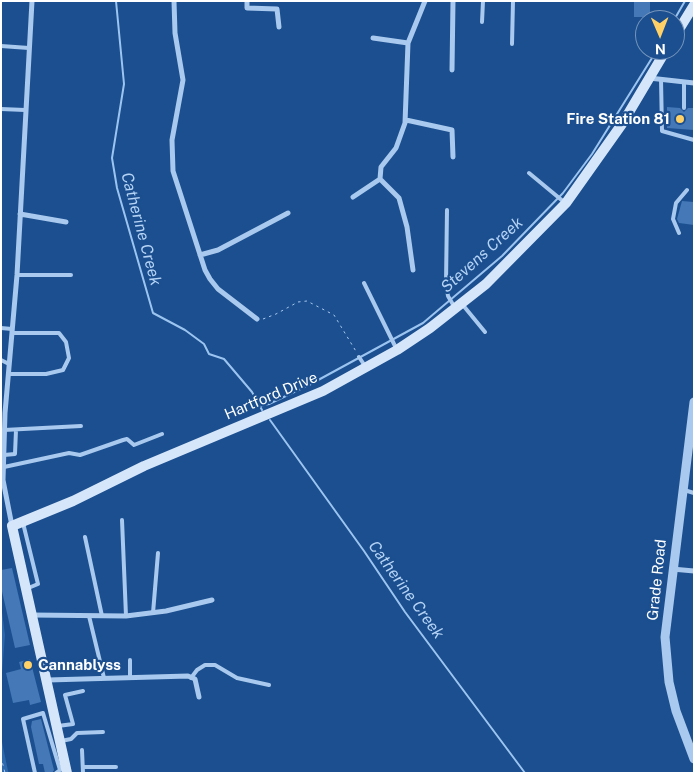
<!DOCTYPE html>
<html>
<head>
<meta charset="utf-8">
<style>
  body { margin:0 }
  #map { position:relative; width:695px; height:774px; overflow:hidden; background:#1b4f8f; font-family:"Public Sans",sans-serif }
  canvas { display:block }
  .frame { position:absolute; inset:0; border:2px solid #fff; pointer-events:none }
  .north { position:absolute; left:635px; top:10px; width:50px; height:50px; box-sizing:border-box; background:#1b4f8f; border:1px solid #7695bc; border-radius:50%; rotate:179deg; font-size:14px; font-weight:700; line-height:20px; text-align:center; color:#fff }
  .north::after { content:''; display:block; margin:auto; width:18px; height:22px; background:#ffd166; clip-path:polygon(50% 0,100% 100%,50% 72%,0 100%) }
</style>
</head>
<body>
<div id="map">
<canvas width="695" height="774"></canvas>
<div class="frame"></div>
<div class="north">N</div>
</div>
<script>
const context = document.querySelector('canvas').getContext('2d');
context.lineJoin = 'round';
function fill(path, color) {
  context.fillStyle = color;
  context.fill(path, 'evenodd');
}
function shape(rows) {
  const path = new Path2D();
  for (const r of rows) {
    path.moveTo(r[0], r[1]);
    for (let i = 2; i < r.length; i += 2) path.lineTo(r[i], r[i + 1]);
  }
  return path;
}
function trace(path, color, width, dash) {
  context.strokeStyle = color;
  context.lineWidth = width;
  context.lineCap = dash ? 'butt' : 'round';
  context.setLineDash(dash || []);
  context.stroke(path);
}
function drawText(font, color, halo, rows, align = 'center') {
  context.font = font + ' "Public Sans",sans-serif';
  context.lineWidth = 4.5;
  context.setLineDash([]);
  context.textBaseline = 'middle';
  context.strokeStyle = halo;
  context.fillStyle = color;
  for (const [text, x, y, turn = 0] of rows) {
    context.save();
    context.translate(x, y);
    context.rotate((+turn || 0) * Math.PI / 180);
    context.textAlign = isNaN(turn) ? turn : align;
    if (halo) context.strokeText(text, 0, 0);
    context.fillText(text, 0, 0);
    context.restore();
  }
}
fill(shape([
  [1,604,5,635,1,686],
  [1,737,8,771,9,773,1,773]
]), '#2e69ad');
trace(shape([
  [116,1,124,84,112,158,117,188,153,313,185,330,204,344,209,354,224,359,252,392,262,410],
  [674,20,685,1],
  [259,406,269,404,309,385,423,323,502,256,563,193,592,154,657,50],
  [270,420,364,551,405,612,525,773]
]), '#9cc4f0', 2);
fill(shape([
  [634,1,650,1,650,17,634,17],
  [667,107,680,108,684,112,688,108,694,108,694,130,667,128],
  [682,201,694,202,694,225,679,223,677,219],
  [12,568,30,645,15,648,1,587,1,570],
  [30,659,41,702,30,705,29,700,13,703,6,673,21,669,19,662],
  [41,719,54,770,52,773,45,773,43,764,39,764,31,727,32,721]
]), '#4478b7');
trace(shape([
  [263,319,276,314,298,302,307,301,334,315,357,353],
  [1,628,1,631],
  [1,757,5,773]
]), '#a9c9ee', 1, [2.5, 4]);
trace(shape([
  [482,22,483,1],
  [512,44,513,1],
  [1,46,29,48],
  [661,79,662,131,694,140],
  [684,82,684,108],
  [1,109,25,110],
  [529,173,564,202],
  [447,210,446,283,448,296,455,308],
  [679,233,673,219,676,203,687,190],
  [17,275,71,275],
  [364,283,396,348],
  [462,304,485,332],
  [1,328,12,329],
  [359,357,365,366],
  [1,360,9,364],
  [8,374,46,374,63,370,69,358,66,342,59,333,12,333],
  [4,430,81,426],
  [4,455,15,454,16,430],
  [4,467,69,453,80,455,123,440,127,439,134,445,162,434],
  [684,490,694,493],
  [122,520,126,616],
  [23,523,38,584,26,589],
  [85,537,102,616],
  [153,613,158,553],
  [89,616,104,678],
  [130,678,130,660],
  [191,678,197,670,205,665,215,665,237,678,269,685],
  [58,726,73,724,65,695,83,691],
  [61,741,71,739,77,733,103,732],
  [82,750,83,773],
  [83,767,116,767],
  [35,773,23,719,43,713,60,770,56,773]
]), '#a9c9ee', 4);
trace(shape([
  [174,1,175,33,183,80,172,140,173,171,205,270,210,279,218,289,257,319],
  [247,1,247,8,277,9,279,27],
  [373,38,408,43],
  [452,70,453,1],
  [649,78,694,83],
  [406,120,452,130,453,157],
  [353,197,380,179],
  [20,214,66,222],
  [200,255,218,250,288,213],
  [413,270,407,227,399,198,380,179,381,167,396,148,405,123,408,43,425,1],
  [12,526,3,480,5,413,17,275,32,1],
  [672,569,694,571],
  [32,615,126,616,166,611,212,600],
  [48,680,188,676,195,679,199,697]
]), '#a9c9ee', 5);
trace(shape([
  [694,402,665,637,669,682,676,711,694,759]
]), '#a9c9ee', 9);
trace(shape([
  [675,36,694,5],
  [67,773,12,526,73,501,144,466,323,391,397,350,430,328,486,284,566,203,622,124,666,50]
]), '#d6e6fa', 10);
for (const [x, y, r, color] of [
  [680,119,5,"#ffd166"],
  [28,665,5,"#ffd166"]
]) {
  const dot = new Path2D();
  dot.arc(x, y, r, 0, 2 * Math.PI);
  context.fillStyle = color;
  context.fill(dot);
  trace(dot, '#1b4f8f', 2);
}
drawText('bold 15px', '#fff', '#1b4f8f', [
  ["Fire Station 81",670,119],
  ["Cannablyss",38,665,"left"]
], 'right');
drawText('15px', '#fff', '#1b4f8f', [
  ["Hartford Drive",271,396,-23],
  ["Grade Road",657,580,-84]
]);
drawText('italic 16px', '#b5d3f5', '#1b4f8f', [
  ["Catherine Creek",141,229,75],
  ["Stevens Creek",482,255,-42],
  ["Catherine Creek",406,590,54]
]);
</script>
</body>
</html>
